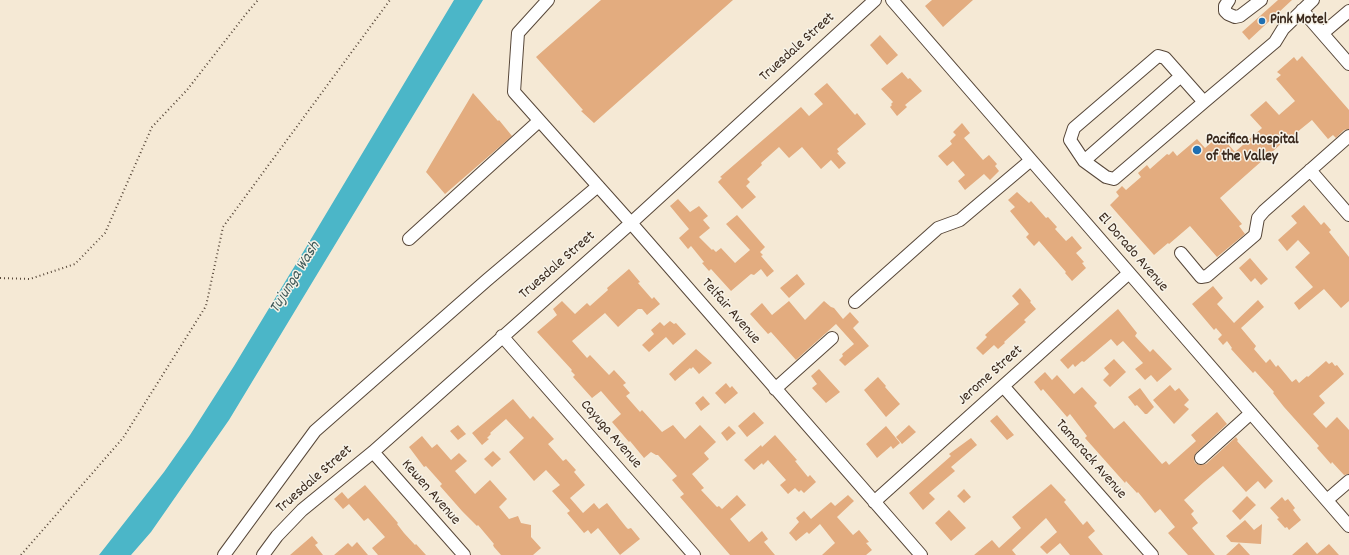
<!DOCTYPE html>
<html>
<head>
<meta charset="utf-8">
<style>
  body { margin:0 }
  canvas { display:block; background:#f5e9d5 }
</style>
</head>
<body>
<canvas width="1349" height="555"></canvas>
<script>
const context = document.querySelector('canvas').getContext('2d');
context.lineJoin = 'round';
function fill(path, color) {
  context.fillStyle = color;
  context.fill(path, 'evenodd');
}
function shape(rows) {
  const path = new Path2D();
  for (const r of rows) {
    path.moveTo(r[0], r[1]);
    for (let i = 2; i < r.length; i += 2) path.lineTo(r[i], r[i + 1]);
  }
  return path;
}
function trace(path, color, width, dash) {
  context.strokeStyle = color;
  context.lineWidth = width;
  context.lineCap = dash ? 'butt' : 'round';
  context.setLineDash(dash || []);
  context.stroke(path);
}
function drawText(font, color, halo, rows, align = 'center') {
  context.font = font + ' Dekko,sans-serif';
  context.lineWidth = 3;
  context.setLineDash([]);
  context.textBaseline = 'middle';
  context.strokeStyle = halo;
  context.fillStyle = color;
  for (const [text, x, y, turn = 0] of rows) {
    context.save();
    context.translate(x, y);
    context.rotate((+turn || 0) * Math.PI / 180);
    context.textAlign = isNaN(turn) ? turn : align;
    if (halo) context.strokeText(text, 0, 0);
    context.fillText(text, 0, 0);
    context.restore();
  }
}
fill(shape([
  [454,0,483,0,229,420,151,532,131,555,99,555,164,472,190,435,234,366,308,244]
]), '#4bb6c8');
fill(shape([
  [601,0,733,0,594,123,581,111,583,110,536,57],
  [932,0,973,0,943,27,925,6],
  [1278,0,1292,0,1249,40,1242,32],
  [880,35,898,55,887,65,870,45],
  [1302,56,1349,110,1349,129,1344,130,1336,138,1333,135,1328,139,1312,120,1291,137,1290,136,1220,198,1242,224,1239,226,1245,234,1217,257,1190,226,1169,244,1168,243,1154,255,1110,205,1119,196,1116,192,1122,186,1126,190,1141,177,1138,173,1147,165,1150,169,1167,154,1169,155,1173,151,1177,156,1197,139,1205,148,1220,135,1235,152,1262,128,1250,115,1266,101,1279,115,1295,101,1276,79,1281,75,1277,72,1294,57,1297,61],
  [902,72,908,79,910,78,922,91,905,105,907,107,897,116,890,107,892,105,891,104,893,102,881,89],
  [827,83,855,115,857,113,866,124,837,149,839,152,837,153,846,163,839,169,831,160,821,169,802,147,789,158,779,147,761,163,762,165,747,179,750,182,746,186,756,197,742,209,718,182,722,178,720,177,801,107,809,116,823,104,814,94],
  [473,93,498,121,499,120,512,136,445,194,426,172],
  [962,123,970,133,964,138,983,160,989,155,997,164,995,166,999,171,990,180,984,174,965,190,958,181,965,175,953,161,947,166,938,156,952,144,950,141,956,135,953,132],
  [1017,192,1029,203,1031,201,1046,218,1048,217,1057,227,1055,229,1066,241,1072,236,1082,248,1076,253,1084,262,1082,263,1086,268,1072,281,1065,273,1066,272,1039,241,1034,246,1026,237,1029,234,1010,211,1015,207,1008,200],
  [678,199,690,212,699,206,708,216,703,220,710,228,699,237,712,250,713,249,716,252,721,248,735,263,750,250,726,224,737,215,765,247,760,252,763,255,761,256,774,271,767,277,761,269,754,275,751,274,731,291,711,269,709,271,702,263,704,262,691,246,688,249,679,238,689,229,670,206],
  [1304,205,1321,225,1324,222,1331,230,1329,232,1349,257,1349,301,1341,308,1324,289,1299,310,1294,303,1313,287,1295,267,1310,253,1298,240,1287,251,1278,240,1297,223,1291,216],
  [1250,258,1268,279,1261,285,1255,278,1251,282,1239,268],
  [629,269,640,282,638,283,652,299,654,297,660,304,647,315,642,309,638,309,618,327,605,313,572,341,587,358,590,355,609,375,614,370,626,383,623,385,630,393,626,396,640,412,642,410,662,432,673,425,685,439,700,425,716,442,704,453,709,459,692,474,704,488,701,490,717,507,719,506,722,509,737,495,746,505,730,519,749,542,762,531,768,539,764,542,775,555,730,555,680,497,684,494,672,480,677,476,658,455,656,455,651,452,644,458,630,441,629,442,612,422,621,414,601,391,592,398,573,377,575,375,571,371,572,370,537,332,557,315,553,309,562,301,575,314,587,303,590,306,608,290,607,288],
  [797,274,805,284,789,298,780,288],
  [1213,286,1223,298,1217,304,1234,323,1258,300,1264,307,1241,328,1256,346,1254,349,1266,363,1270,359,1276,367,1278,365,1292,382,1296,379,1299,383,1307,376,1308,377,1326,361,1329,364,1332,362,1335,366,1337,365,1344,374,1319,396,1325,403,1313,414,1326,428,1337,417,1349,430,1349,474,1344,475,1332,462,1331,464,1317,448,1319,446,1284,407,1273,393,1274,392,1255,371,1253,373,1241,360,1231,349,1232,348,1227,341,1223,345,1218,339,1222,335,1216,328,1214,330,1192,304],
  [1020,288,1031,301,1030,302,1036,309,1024,320,1026,322,1004,342,1005,343,998,349,994,345,983,355,976,348,987,337,985,335,1019,304,1012,296],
  [789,301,805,320,824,301,831,307,834,308,843,319,850,312,859,322,853,328,869,346,845,366,839,360,843,356,842,354,854,344,836,324,796,360,771,332,768,334,750,314,762,303,772,315],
  [1118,309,1137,333,1135,336,1150,352,1153,349,1172,369,1157,382,1151,375,1145,380,1135,369,1143,363,1123,341,1117,346,1111,339,1084,362,1082,361,1075,367,1073,364,1068,369,1060,360],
  [670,321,674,324,676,323,686,334,673,345,666,337,649,352,642,345,654,334,651,330,660,322,664,326],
  [696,349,712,363,699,374,693,367,691,369,690,368,675,381,669,374],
  [1114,359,1126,372,1110,387,1103,380,1109,374,1104,368],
  [819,369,840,392,826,403,812,388,817,384,811,376],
  [1045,372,1052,380,1057,375,1074,394,1082,387,1097,403,1094,406,1114,429,1124,421,1162,464,1166,461,1169,465,1196,441,1191,435,1217,412,1227,424,1196,453,1194,459,1195,463,1199,465,1206,464,1236,437,1238,440,1237,441,1273,481,1265,489,1258,481,1246,492,1223,466,1204,482,1184,500,1194,511,1191,514,1198,523,1192,528,1215,555,1188,555,1168,533,1175,527,1160,509,1155,513,1138,492,1137,493,1126,481,1125,483,1085,438,1087,436,1070,414,1067,417,1043,389,1041,391,1034,382],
  [878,377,886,386,885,387,900,404,886,417,864,390],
  [726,383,730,388,732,386,738,393,725,404,715,393],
  [1170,385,1175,391,1179,388,1189,400,1184,405,1189,409,1174,424,1153,400],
  [1140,388,1154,407,1147,414,1145,414,1137,405,1135,406,1128,397],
  [703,396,710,404,701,411,695,403],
  [513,399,530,419,533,416,554,439,548,444,563,461,566,459,576,470,574,472,585,485,570,498,583,513,594,503,599,509,607,503,626,527,628,529,631,528,640,539,620,555,598,528,591,534,588,530,584,533,567,513,570,511,552,491,560,485,546,470,534,481,509,452,524,438,506,419,490,433,491,434,487,438,489,439,482,445,472,433],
  [754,412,764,423,747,437,738,426],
  [997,415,1014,435,1007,440,990,421],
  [458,425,466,434,458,440,450,431],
  [909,425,916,432,902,444,896,437],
  [729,426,736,433,727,441,721,433],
  [886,426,900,443,893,449,891,446,877,458,866,444],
  [775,435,797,460,795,461,808,477,810,475,816,482,804,493,801,490,799,492,795,488,788,494,780,485,786,480,768,460,763,465,762,463,754,470,744,460,761,445,762,447],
  [422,436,432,448,437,444,451,460,459,453,467,461,455,471,475,494,490,480,507,499,499,507,509,519,518,516,521,523,531,525,531,537,541,548,533,555,501,555,494,547,493,545,494,544,478,525,477,526,462,511,440,486,442,484,426,466,424,467,409,447],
  [971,438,977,445,951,467,955,471,929,493,935,499,923,510,909,493,951,456,949,454],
  [493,451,501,459,492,467,484,459],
  [1051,484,1066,500,1064,502,1083,525,1087,521,1095,531,1088,537,1103,555,1070,555,1060,543,1047,554,1040,547,1057,532,1046,518,1012,550,1016,555,974,555,992,540,999,548,1021,528,1012,517],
  [365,485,398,523,397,524,404,533,415,545,416,544,426,555,378,555,372,548,385,537,368,518,364,521,349,504,343,509,334,499,342,492,348,499],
  [964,489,971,497,964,503,957,496],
  [848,495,854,501,837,517,853,535,859,530,869,542,866,543,872,550,866,555,822,555,835,543,820,524,809,534,807,532,796,541,789,533,799,522,796,518,804,511,811,519,831,502,835,506],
  [1247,496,1256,505,1240,520,1232,511],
  [1282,497,1285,501,1288,499,1295,508,1293,510,1301,520,1289,530,1287,527,1285,528,1277,519,1279,518,1270,508],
  [949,510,966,528,951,541,935,523],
  [1245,520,1254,530,1262,524,1261,544,1231,542,1226,536],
  [312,536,318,543,315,545,323,555,290,555],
  [357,542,368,555,334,555,348,543,352,547],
  [1307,542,1317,554,1329,544,1339,555,1292,555],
  [1239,543,1250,555,1226,555]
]), '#e3ac7f');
const minor = shape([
  [548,0,518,33,514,92,631,223,921,555],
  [892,0,1349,526],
  [1229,0,1225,6,1225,11,1228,14,1235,17,1240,16,1261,0],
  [1302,10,1349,64],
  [1323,33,1349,11],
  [1204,102,1165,58,1158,56,1074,128,1070,140,1084,161,1106,177,1114,179,1204,102,1275,42,1283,29,1313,0],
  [1084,161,1181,76],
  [1310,170,1349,215],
  [409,239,539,121],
  [1181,253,1201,277,1207,276,1255,235,1258,218,1264,211,1349,136],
  [855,302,938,228,960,220,1031,160],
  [502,336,694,555],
  [1003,386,1152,555],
  [775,389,832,338],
  [373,452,464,555],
  [1201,458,1251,413],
  [1327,500,1349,481],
  [874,502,1129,273],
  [224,555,315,431,487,280,598,186],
  [263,555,277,536,302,510,373,452,631,223,875,0]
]);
trace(minor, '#574739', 14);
trace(shape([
  [0,278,30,279,75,264,105,233,152,127,187,90,246,14,258,0],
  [21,555,123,438,206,306,223,227,390,0]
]), '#574739', 2, [1, 3]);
trace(minor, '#fff', 12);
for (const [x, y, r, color] of [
  [1262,21,4,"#1f6fb2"],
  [1197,150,5,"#1f6fb2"]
]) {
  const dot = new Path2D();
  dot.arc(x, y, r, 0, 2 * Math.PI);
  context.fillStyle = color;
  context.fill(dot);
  trace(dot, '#f7f3e8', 1.5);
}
drawText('bold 15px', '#3b2a1e', '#f7f3e8', [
  ["Pink Motel",1270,21],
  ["Pacifica Hospital",1206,141],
  ["of the Valley",1206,158]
], 'left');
drawText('15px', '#3b2a1e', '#f7f3e8', [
  ["Truesdale Street",798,48,-42],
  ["El Dorado Avenue",1132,253,49],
  ["Truesdale Street",558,266,-41],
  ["Telfair Avenue",730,312,49],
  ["Jerome Street",991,376,-42],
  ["Cayuga Avenue",610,435,49],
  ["Tamarack Avenue",1090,460,49],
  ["Truesdale Street",315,480,-41],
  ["Kewen Avenue",430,493,49]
]);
drawText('italic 16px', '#415b5a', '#f7f3e8', [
  ["Tujunga Wash",296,278,-58]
]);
</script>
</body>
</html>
